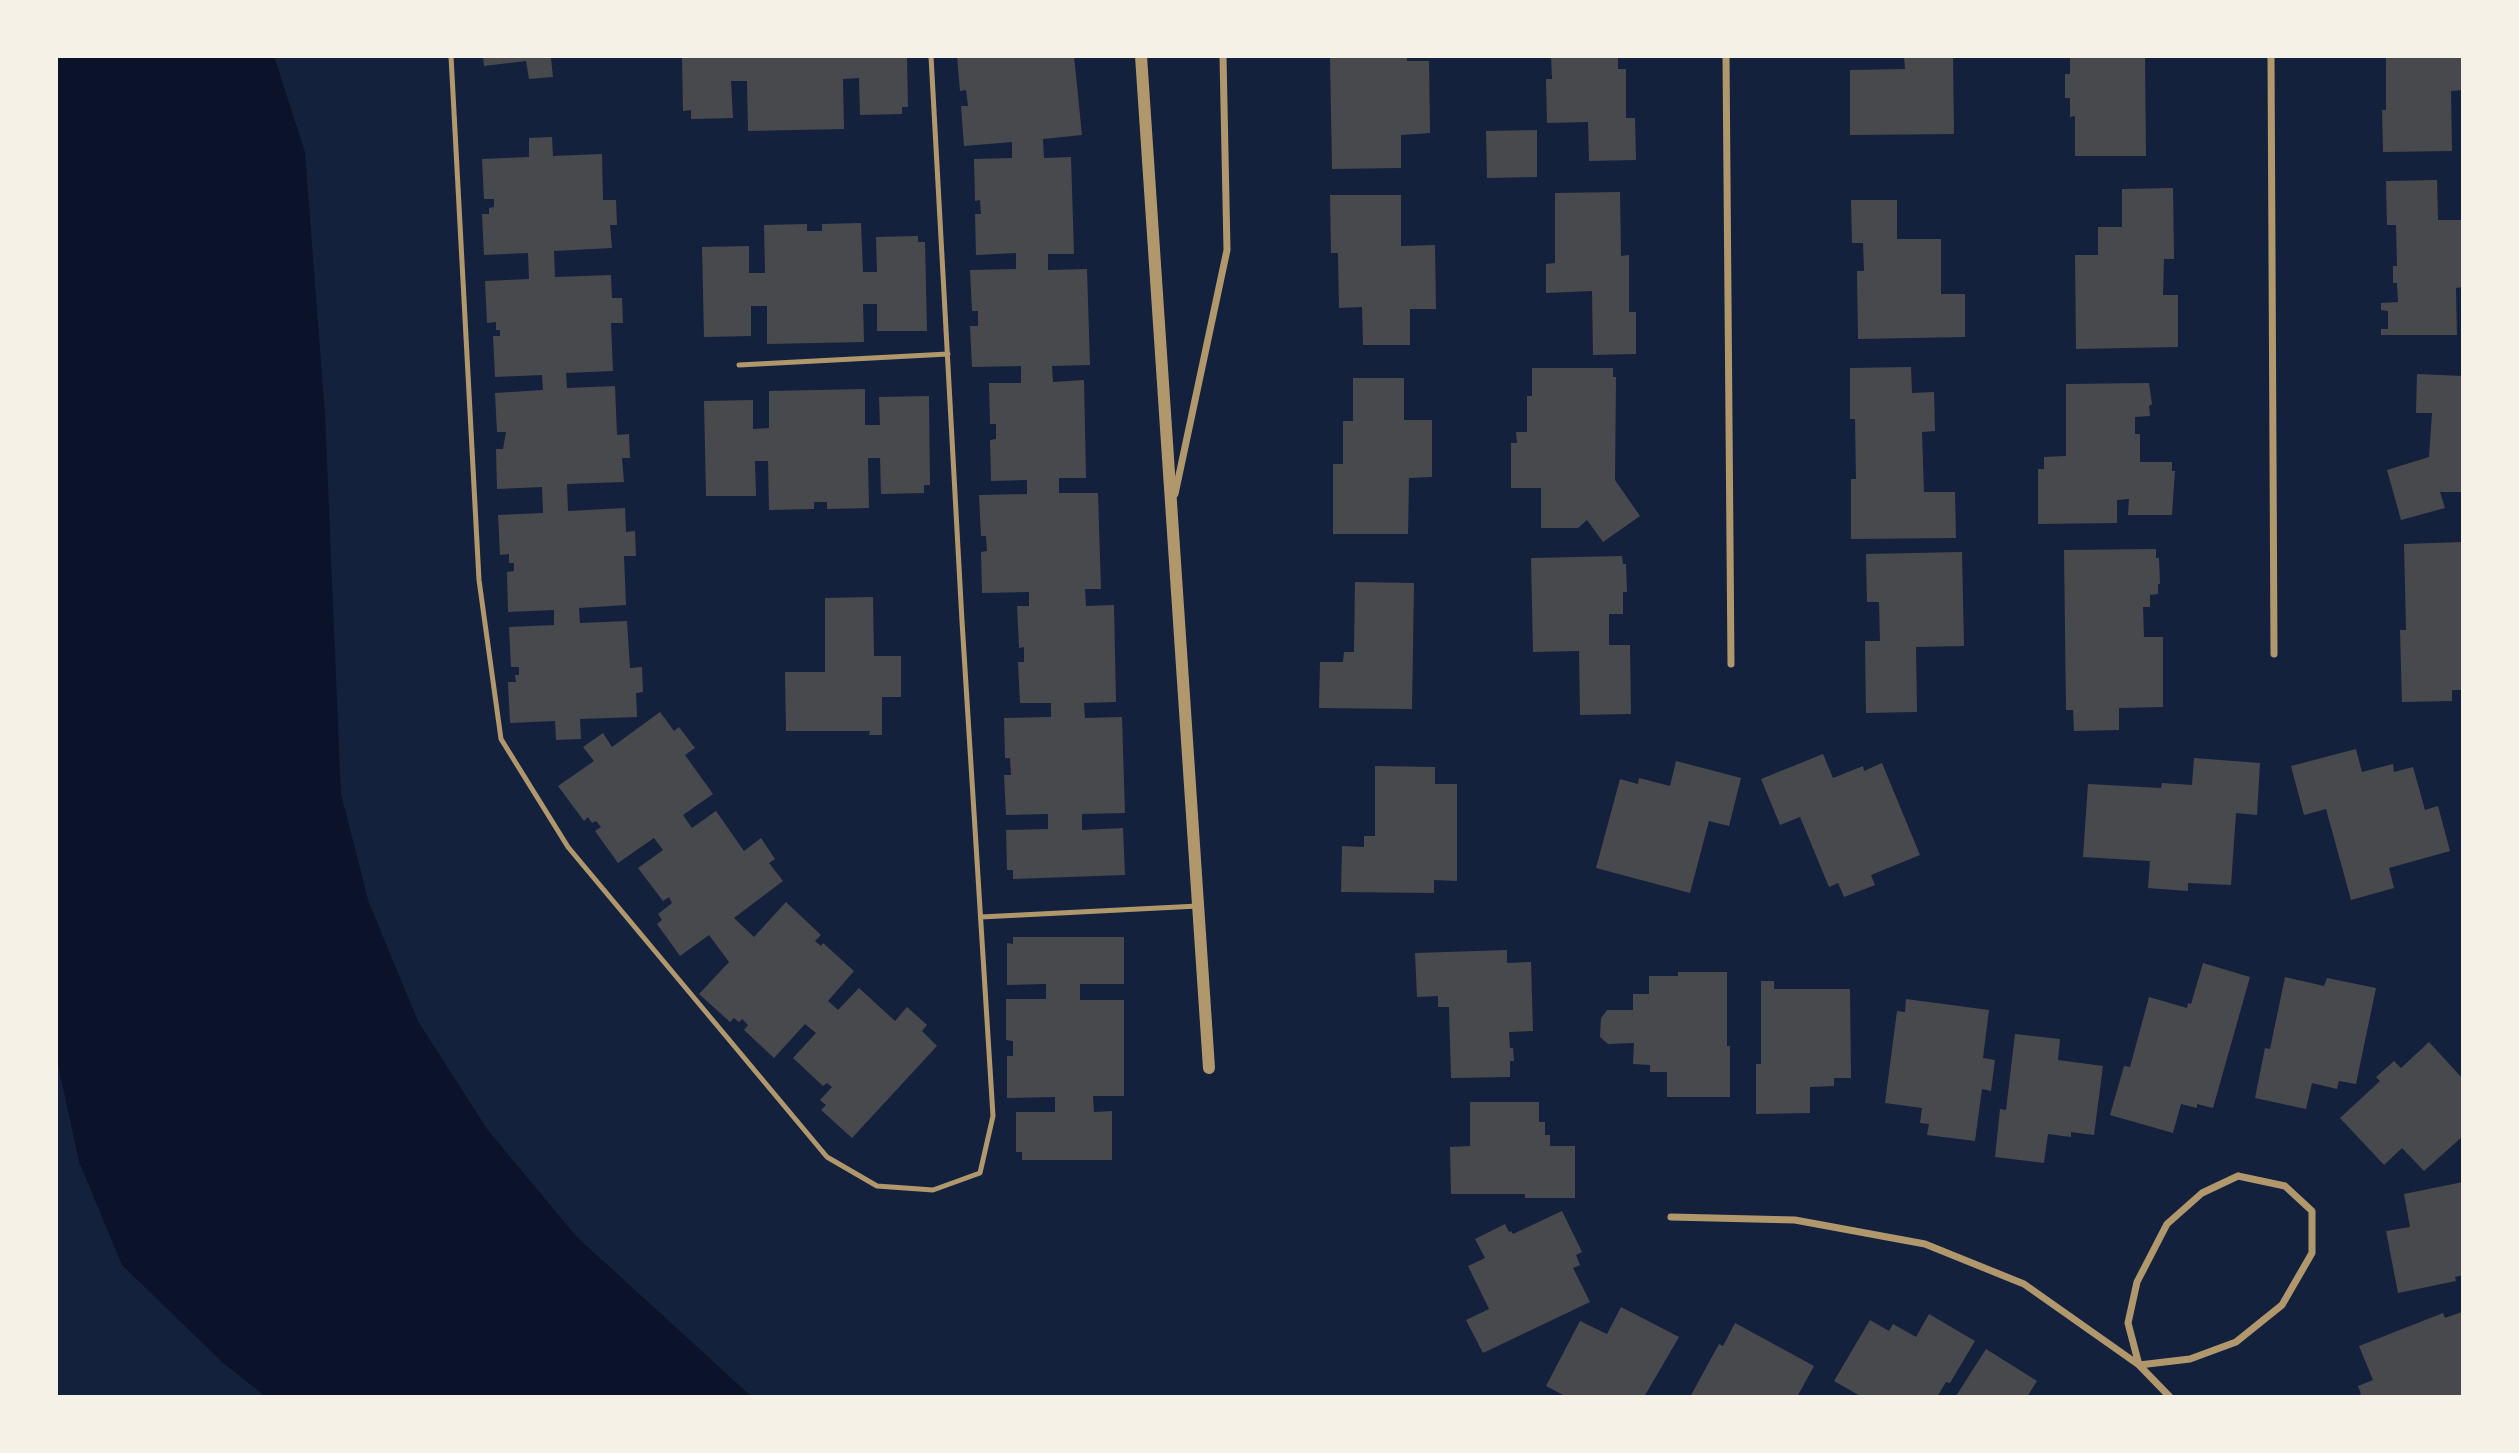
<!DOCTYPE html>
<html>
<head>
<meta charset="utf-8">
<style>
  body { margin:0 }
  #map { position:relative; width:2519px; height:1453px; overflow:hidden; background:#14213d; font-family:Ubuntu,sans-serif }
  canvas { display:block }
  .frame { position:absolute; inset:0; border:58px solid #f6f1e7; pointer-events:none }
</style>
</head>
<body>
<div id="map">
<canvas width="2519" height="1453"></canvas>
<div class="frame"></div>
</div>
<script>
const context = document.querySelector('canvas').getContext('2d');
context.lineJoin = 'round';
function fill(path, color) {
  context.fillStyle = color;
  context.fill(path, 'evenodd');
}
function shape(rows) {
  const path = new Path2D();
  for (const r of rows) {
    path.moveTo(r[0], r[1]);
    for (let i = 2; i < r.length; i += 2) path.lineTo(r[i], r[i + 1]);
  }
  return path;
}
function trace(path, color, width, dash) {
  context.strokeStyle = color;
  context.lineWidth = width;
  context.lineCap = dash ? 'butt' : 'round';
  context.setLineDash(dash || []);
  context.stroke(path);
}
fill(shape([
  [56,56,274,56,305,152,325,415,341,794,369,903,418,1021,487,1129,576,1236,752,1397,266,1397,222,1362,122,1265,79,1162,56,1055]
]), '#0b132b');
fill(shape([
  [483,56,557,56,557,58,551,58,553,77,529,79,526,61,484,66],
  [682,56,907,56,908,107,902,107,902,114,860,115,859,78,843,79,844,129,748,131,747,81,731,81,733,118,691,119,691,110,683,111],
  [957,56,1074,56,1082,135,1043,139,1044,158,1071,157,1074,254,1048,254,1048,270,1087,269,1090,365,1052,366,1053,382,1084,380,1086,478,1059,478,1059,493,1098,493,1101,589,1085,589,1086,606,1114,605,1116,702,1084,703,1085,718,1122,717,1125,813,1082,814,1082,830,1123,828,1125,875,1013,879,1013,870,1007,870,1006,830,1048,829,1048,814,1006,815,1004,775,1011,775,1010,758,1005,758,1004,718,1051,717,1051,703,1020,703,1018,662,1024,662,1024,647,1019,648,1017,606,1029,606,1029,592,982,593,981,552,987,551,986,536,981,536,979,495,1027,494,1027,480,991,481,990,440,996,439,996,424,990,424,989,383,1021,383,1021,366,972,367,970,326,978,326,978,311,972,311,970,270,1016,269,1016,253,976,255,975,214,981,214,980,200,975,201,974,159,1012,158,1012,142,964,146,961,106,968,106,966,90,960,91],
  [1407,56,1407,61,1429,61,1430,133,1401,135,1401,168,1332,169,1330,57],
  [1551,56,1618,56,1618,69,1626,69,1626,118,1635,118,1636,160,1589,161,1588,122,1547,123,1546,79,1552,79],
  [1904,56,1953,56,1954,134,1850,135,1850,70,1905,69],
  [2070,56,2145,56,2146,156,2075,156,2075,116,2070,117,2070,98,2065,98,2065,74,2070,74],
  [2386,56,2463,56,2463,90,2451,91,2452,151,2383,152,2382,110,2386,110],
  [1537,130,1537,177,1487,178,1486,131],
  [552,137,553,156,602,154,603,200,616,200,617,225,610,225,612,248,554,251,555,277,611,275,612,298,622,298,623,323,611,323,613,371,566,373,567,388,615,386,617,435,629,434,630,458,622,458,624,482,567,484,568,511,625,508,626,532,635,531,636,556,624,556,626,605,579,608,580,623,627,621,630,668,642,667,643,692,636,693,637,717,580,719,581,739,556,740,555,721,510,723,508,682,516,682,515,675,519,675,519,667,511,667,509,627,554,625,554,610,508,612,507,572,514,571,514,563,509,563,509,554,500,555,498,515,543,513,542,487,497,489,496,449,503,449,506,432,497,432,495,393,543,390,542,375,495,377,493,336,500,336,500,330,496,330,496,322,487,323,485,281,529,279,528,253,484,255,482,214,489,214,489,208,494,207,494,199,484,199,482,159,529,157,529,138],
  [2437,180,2438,220,2463,220,2463,287,2456,288,2457,335,2381,335,2381,329,2388,329,2388,311,2381,310,2381,303,2398,302,2397,283,2393,283,2393,266,2397,266,2396,225,2387,225,2386,181],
  [2173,188,2174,259,2164,259,2163,295,2178,295,2178,347,2076,349,2075,255,2098,255,2098,227,2122,227,2122,189],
  [1620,192,1621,256,1629,255,1629,312,1636,312,1636,354,1593,355,1592,291,1546,293,1546,264,1555,263,1555,193],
  [1330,195,1401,195,1401,246,1435,245,1436,309,1410,309,1410,345,1363,345,1362,307,1339,308,1338,253,1331,253],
  [1851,200,1897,200,1897,239,1941,239,1941,294,1965,294,1965,337,1858,339,1857,271,1864,271,1863,243,1852,243],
  [861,223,863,272,877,272,876,237,918,236,918,242,925,242,927,331,877,331,877,304,863,304,864,342,767,344,767,306,751,306,751,336,704,337,702,247,749,246,749,273,765,273,764,225,807,224,807,231,822,231,822,224],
  [1911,367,1912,393,1934,392,1935,431,1922,432,1924,492,1955,492,1956,538,1851,539,1851,479,1856,479,1855,419,1850,419,1850,368],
  [1532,368,1613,368,1613,377,1616,377,1615,480,1640,516,1603,542,1587,520,1578,528,1541,528,1541,488,1511,488,1511,443,1517,443,1516,432,1527,432,1527,396,1532,396],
  [2417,374,2463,376,2463,492,2440,492,2445,508,2401,520,2387,470,2429,457,2432,413,2416,413],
  [1353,378,1404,378,1404,420,1432,420,1432,477,1409,478,1408,534,1333,534,1333,464,1343,464,1343,421,1353,421],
  [2149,383,2152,404,2149,406,2150,416,2135,417,2135,434,2140,434,2140,462,2172,462,2172,471,2175,471,2172,515,2128,515,2129,499,2117,500,2117,523,2038,524,2038,469,2044,469,2044,457,2066,456,2066,384],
  [865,389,865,425,880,425,879,397,929,396,930,485,924,485,924,493,881,494,880,458,868,458,869,508,827,509,827,502,814,502,814,509,769,510,768,461,755,461,756,496,706,496,704,401,753,400,753,429,769,428,769,391],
  [2463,542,2463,690,2452,690,2452,701,2402,702,2400,630,2406,630,2404,544],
  [2156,549,2156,558,2159,558,2160,584,2158,584,2158,594,2150,595,2150,607,2143,607,2144,637,2163,637,2163,707,2119,708,2119,730,2074,731,2073,710,2066,710,2064,550],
  [1962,552,1964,646,1916,647,1917,712,1866,713,1865,641,1880,641,1879,602,1867,602,1866,554],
  [1622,556,1623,564,1626,564,1627,592,1623,592,1623,614,1609,614,1609,645,1630,645,1631,714,1580,715,1579,651,1533,652,1531,558],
  [1355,582,1414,583,1412,709,1319,708,1320,662,1343,662,1344,652,1354,652],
  [873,597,874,656,901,656,901,697,882,697,882,735,869,735,870,731,786,731,785,672,825,672,825,598],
  [660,712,674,731,679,727,695,748,685,755,713,794,683,815,692,828,716,811,744,851,761,838,775,859,769,863,783,881,734,918,754,937,786,902,821,935,815,941,821,946,823,943,854,971,828,1001,838,1010,859,988,895,1021,907,1007,927,1025,922,1031,937,1046,852,1138,821,1110,826,1105,820,1100,832,1087,827,1083,823,1086,793,1058,816,1033,805,1024,774,1058,744,1030,748,1025,742,1019,739,1022,734,1018,730,1022,699,994,729,962,709,935,680,956,657,924,662,920,658,914,672,903,669,897,663,901,638,868,663,850,654,838,618,863,595,831,601,827,596,821,592,823,588,817,584,821,558,786,594,761,583,747,603,733,612,747],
  [2356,749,2362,772,2393,764,2394,772,2413,767,2425,810,2438,806,2450,851,2389,868,2394,888,2351,900,2326,809,2304,815,2291,766],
  [1823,754,1833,778,1863,766,1864,771,1882,763,1920,855,1871,875,1875,885,1844,897,1838,883,1829,887,1800,817,1780,825,1761,779],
  [2194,758,2260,763,2257,815,2236,813,2231,885,2188,883,2188,891,2148,888,2150,861,2083,857,2088,784,2161,788,2162,783,2192,785],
  [1676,761,1741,778,1729,826,1709,821,1690,893,1596,868,1620,779,1638,784,1639,778,1670,786],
  [1375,766,1435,767,1435,784,1457,784,1457,881,1434,880,1434,893,1341,892,1342,846,1364,847,1364,836,1375,836],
  [1013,937,1124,937,1124,984,1080,984,1080,1000,1124,1000,1124,1096,1093,1096,1094,1112,1112,1111,1112,1160,1022,1160,1022,1152,1016,1152,1016,1112,1055,1112,1055,1097,1007,1098,1007,1056,1013,1056,1013,1041,1006,1040,1006,999,1046,999,1046,984,1007,985,1007,943,1013,944],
  [1507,950,1507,963,1531,962,1533,1031,1509,1032,1510,1048,1513,1048,1514,1061,1510,1061,1510,1077,1451,1078,1449,1007,1438,1007,1438,996,1417,997,1415,953],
  [2203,963,2250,977,2213,1108,2197,1104,2197,1108,2181,1104,2173,1133,2110,1115,2124,1066,2130,1067,2149,997,2187,1008,2188,1003,2191,1004],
  [1678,972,1727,972,1727,1046,1730,1046,1730,1097,1667,1097,1667,1072,1650,1072,1650,1065,1633,1064,1634,1043,1608,1044,1600,1037,1601,1018,1607,1010,1633,1010,1633,994,1649,994,1649,976,1678,976],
  [2285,977,2324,986,2327,978,2376,988,2356,1084,2339,1081,2337,1089,2312,1083,2306,1109,2255,1098,2265,1048,2270,1049],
  [1761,981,1774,981,1774,989,1850,989,1851,1078,1834,1078,1834,1086,1810,1087,1810,1113,1756,1114,1756,1064,1761,1064],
  [1906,999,1989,1010,1983,1058,1995,1060,1991,1091,1982,1089,1975,1141,1927,1135,1929,1124,1920,1123,1922,1108,1885,1103,1897,1011,1905,1012],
  [2015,1034,2060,1039,2058,1060,2103,1066,2094,1135,2071,1132,2071,1137,2048,1134,2044,1163,1995,1157,2000,1109,2006,1110],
  [2429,1042,2463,1079,2463,1136,2424,1171,2402,1148,2384,1165,2340,1118,2380,1081,2376,1077,2394,1061,2401,1068],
  [1470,1102,1539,1102,1539,1122,1545,1122,1545,1135,1550,1135,1550,1146,1575,1146,1575,1198,1525,1198,1525,1194,1451,1194,1450,1147,1470,1146],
  [2463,1182,2463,1275,2455,1277,2456,1281,2398,1293,2386,1231,2410,1227,2404,1194],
  [1562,1211,1582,1252,1576,1255,1580,1265,1573,1268,1590,1302,1483,1353,1466,1320,1489,1309,1468,1266,1485,1258,1475,1239,1505,1224,1509,1232,1511,1231,1513,1234],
  [1621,1307,1679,1337,1644,1397,1567,1397,1546,1386,1580,1321,1607,1334],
  [2462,1312,2463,1397,2355,1397,2361,1394,2358,1386,2373,1380,2359,1346,2443,1313,2445,1318],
  [1929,1314,1975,1341,1950,1383,1946,1382,1937,1397,1862,1397,1834,1381,1870,1320,1889,1331,1893,1324,1916,1337],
  [1735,1323,1814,1366,1797,1397,1690,1397,1719,1344,1723,1346],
  [1986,1349,2037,1381,2027,1397,1956,1396]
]), '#48494c');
trace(shape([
  [451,56,479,580,501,739,568,847,827,1157,877,1186,933,1190,980,1173,993,1116,962,621,931,56],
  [739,365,948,354],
  [981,917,1198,906]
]), '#b1986c', 5);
trace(shape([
  [1726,56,1731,664],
  [2271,56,2274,654],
  [1175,494,1227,250,1223,56],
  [2238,1176,2285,1186,2312,1211,2312,1253,2282,1305,2236,1342,2190,1359,2139,1365,2128,1323,2137,1282,2167,1224,2202,1193,2238,1176],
  [1671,1217,1795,1220,1925,1244,2024,1284,2139,1365,2170,1397]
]), '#b1986c', 7);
trace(shape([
  [1141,56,1209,1068]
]), '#b1986c', 12);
</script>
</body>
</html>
